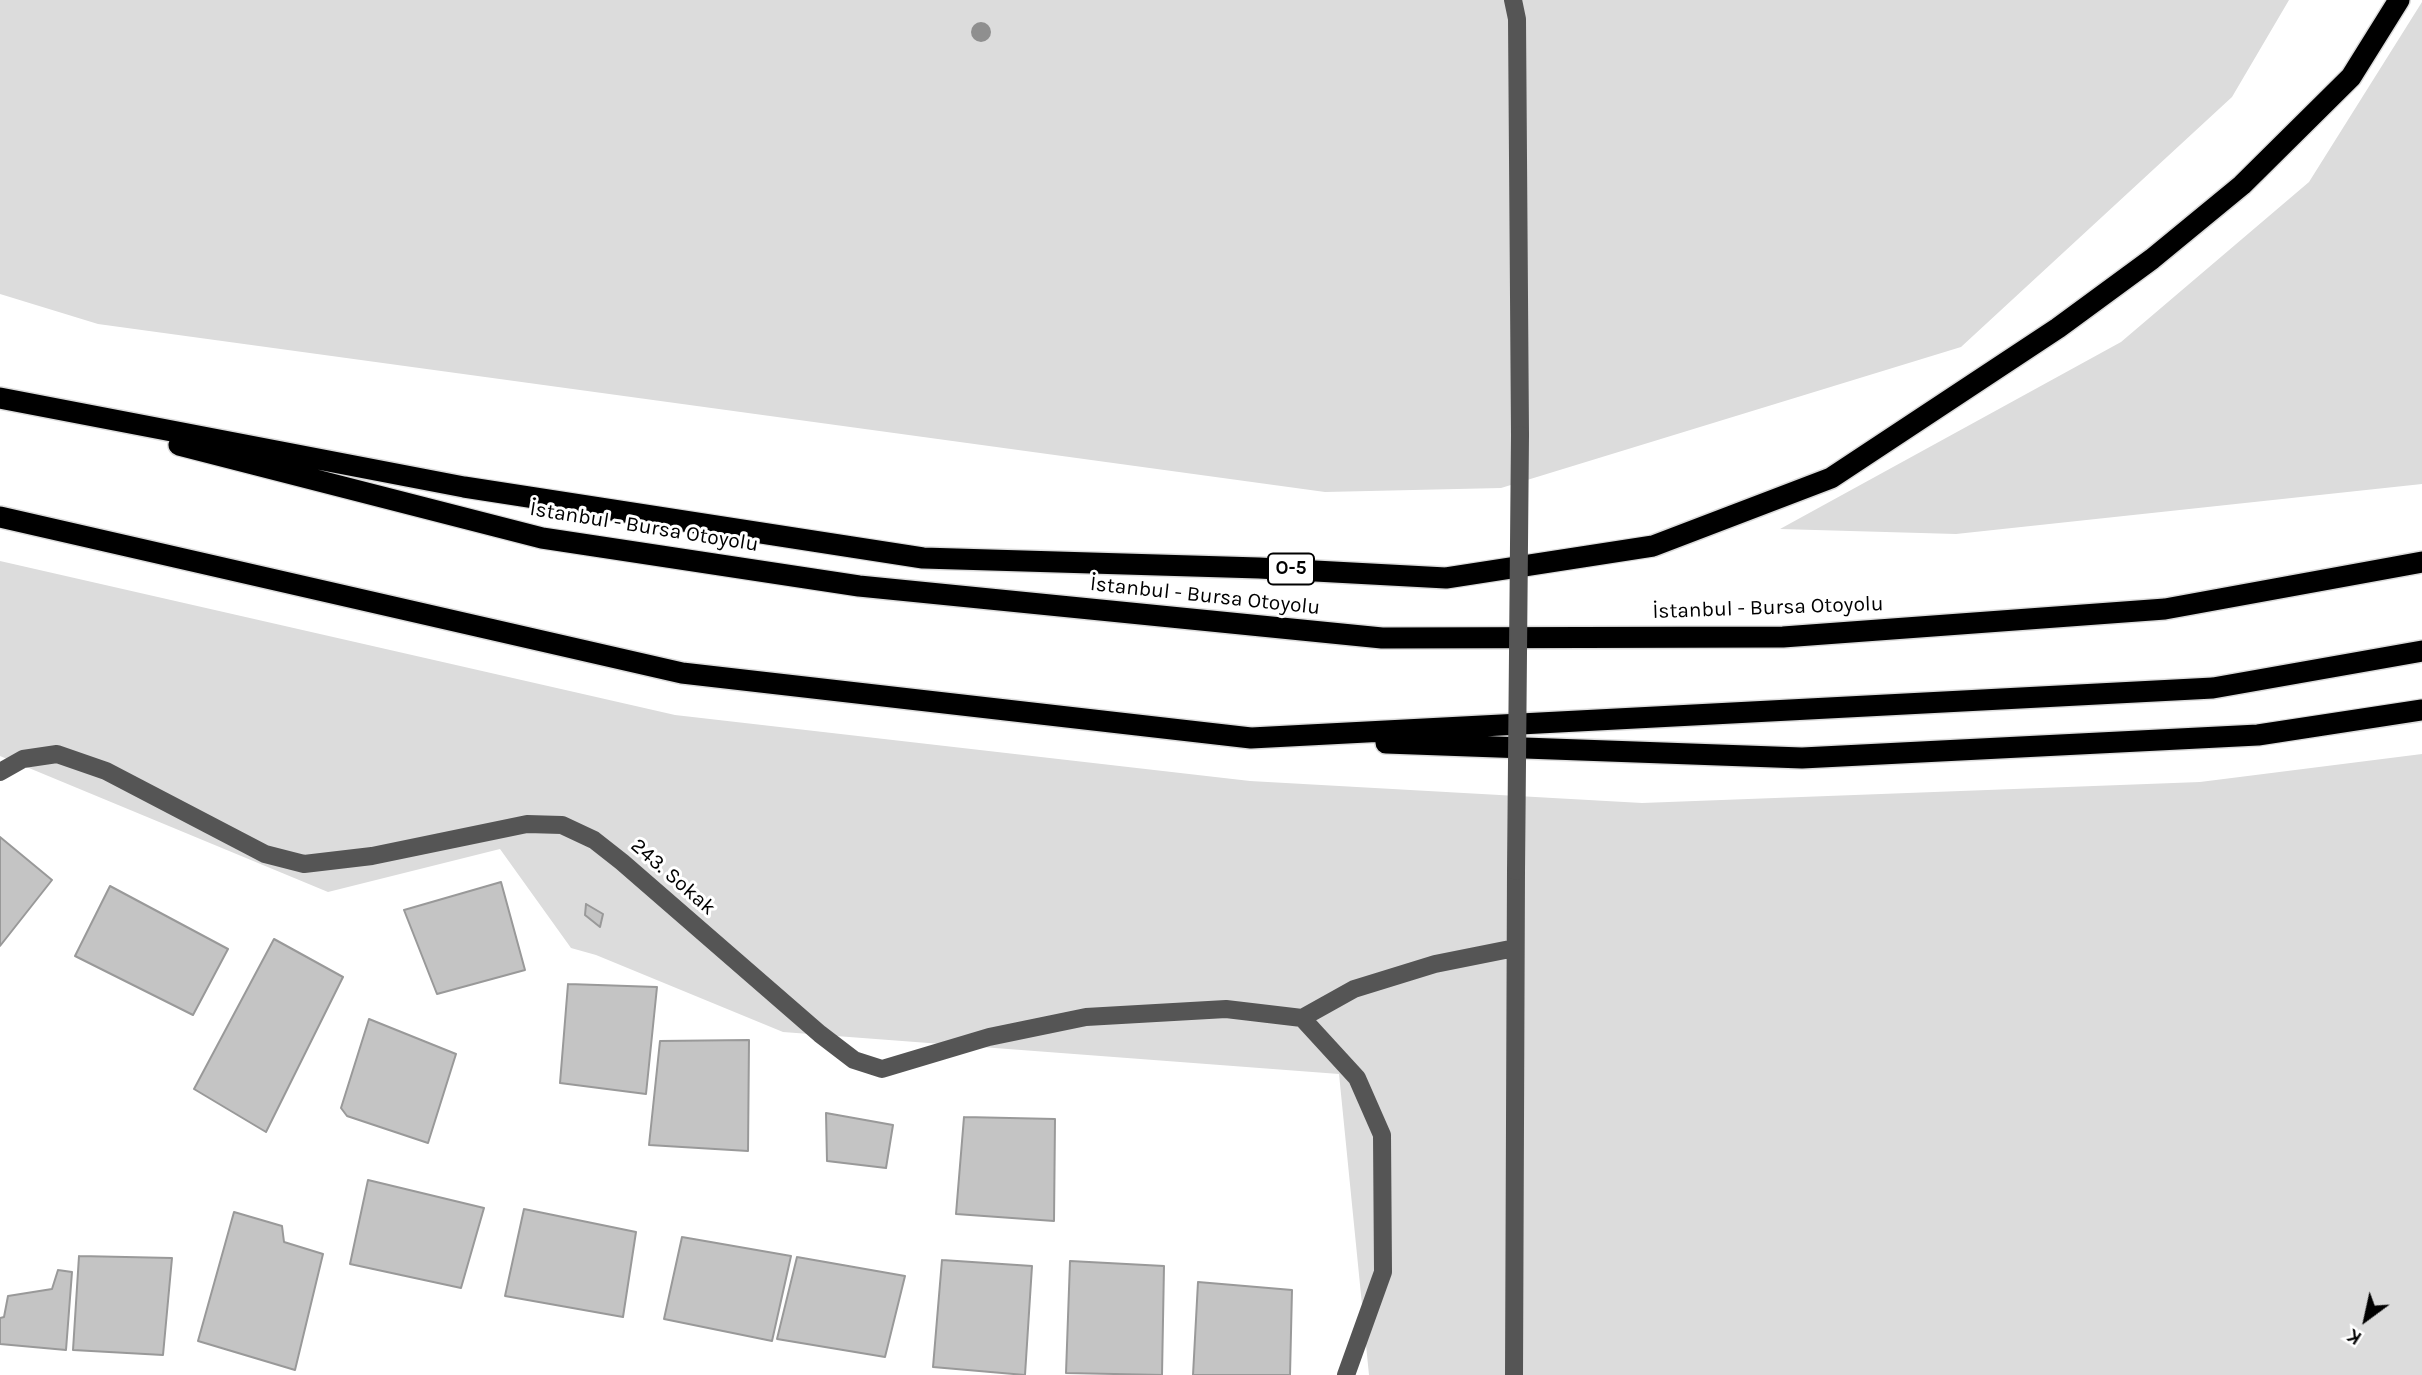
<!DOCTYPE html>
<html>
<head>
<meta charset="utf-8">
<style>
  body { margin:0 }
  #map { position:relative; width:2422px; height:1375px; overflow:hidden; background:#fff; font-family:Karla,sans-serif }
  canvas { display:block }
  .north { position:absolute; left:2331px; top:1284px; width:70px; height:70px; -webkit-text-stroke:5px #fff; paint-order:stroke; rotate:213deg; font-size:19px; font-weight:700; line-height:28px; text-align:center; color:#000 }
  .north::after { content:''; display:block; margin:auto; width:24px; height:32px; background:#000; clip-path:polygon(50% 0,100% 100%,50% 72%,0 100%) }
</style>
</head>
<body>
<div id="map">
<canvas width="2422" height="1375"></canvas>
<div class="north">K</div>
</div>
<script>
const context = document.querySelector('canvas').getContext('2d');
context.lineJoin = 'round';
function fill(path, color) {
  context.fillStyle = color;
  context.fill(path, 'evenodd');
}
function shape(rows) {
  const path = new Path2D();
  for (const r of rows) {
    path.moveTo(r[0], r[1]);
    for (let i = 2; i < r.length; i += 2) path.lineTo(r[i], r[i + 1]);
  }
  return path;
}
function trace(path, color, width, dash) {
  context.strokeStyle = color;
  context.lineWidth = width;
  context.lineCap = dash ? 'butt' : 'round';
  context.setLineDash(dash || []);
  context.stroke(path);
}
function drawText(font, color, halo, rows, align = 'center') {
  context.font = font + ' Karla,sans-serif';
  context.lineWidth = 6;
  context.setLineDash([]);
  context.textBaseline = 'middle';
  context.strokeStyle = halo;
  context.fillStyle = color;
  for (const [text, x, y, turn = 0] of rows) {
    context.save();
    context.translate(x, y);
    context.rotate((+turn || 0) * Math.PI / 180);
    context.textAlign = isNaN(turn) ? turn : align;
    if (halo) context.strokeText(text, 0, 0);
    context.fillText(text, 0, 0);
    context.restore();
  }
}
fill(shape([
  [0,0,2289,0,2232,97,1961,347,1501,488,1325,492,98,324,0,294],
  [2422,2,2422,484,1956,534,1780,529,2121,342,2309,182],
  [0,561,675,715,1250,781,1642,803,2200,782,2422,754,2422,1375,1369,1375,1339,1074,783,1032,596,955,571,948,500,849,328,892,0,756]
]), '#dcdcdc');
const building = shape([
  [0,837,52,880,0,946,0,837],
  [501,882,525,970,437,994,404,910,501,882],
  [110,886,228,949,193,1015,75,956,110,886],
  [586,904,603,914,600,927,585,915,586,904],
  [274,939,343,977,266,1132,194,1089,274,939],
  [568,984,657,987,646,1094,560,1083,568,984],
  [369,1019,456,1054,428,1143,347,1116,341,1108,369,1019],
  [749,1040,748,1151,649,1145,660,1041,749,1040],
  [826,1113,893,1125,886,1168,827,1161,826,1113],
  [964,1117,1055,1119,1054,1221,956,1214,964,1117],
  [368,1180,484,1208,461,1288,350,1264,368,1180],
  [524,1209,636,1232,623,1317,505,1296,524,1209],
  [234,1212,282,1226,284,1242,323,1254,295,1370,198,1341,234,1212],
  [682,1237,791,1256,772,1341,664,1319,682,1237],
  [79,1256,172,1258,163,1355,73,1350,79,1256],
  [797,1257,905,1276,885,1357,777,1339,797,1257],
  [942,1260,1032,1266,1025,1375,933,1367,942,1260],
  [1070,1261,1164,1266,1162,1375,1066,1373,1070,1261],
  [58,1270,72,1272,66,1350,0,1344,0,1318,4,1317,8,1296,52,1289,58,1270],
  [1198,1282,1292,1290,1290,1375,1193,1375,1198,1282]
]);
fill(building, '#c4c4c4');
trace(building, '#999', 2);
const highway = shape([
  [0,398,464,487,923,558,1259,568,1446,578,1653,546,1831,478,2058,328,2152,259,2242,185,2351,77,2399,0],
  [179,445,542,538,859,586,1382,638,1783,637,2165,609,2422,562],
  [0,517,682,673,1251,738,2213,688,2422,651],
  [1386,743,1802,758,2258,735,2422,710]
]);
trace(highway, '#dbdbdb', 24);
trace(shape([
  [1513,0,1517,19,1520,435],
  [0,772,23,759,57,754,106,771,265,854,304,864,372,856,527,824,562,825,594,840,622,862,820,1034,854,1060,882,1069,989,1037,1086,1017,1226,1009,1302,1018],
  [1302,1018,1357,1078,1382,1135,1383,1272,1346,1375],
  [1302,1018,1354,989,1435,964,1515,948],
  [1514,1375,1516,871]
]), '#555', 18);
trace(highway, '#000', 21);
trace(shape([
  [1516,871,1520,435]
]), '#555', 18);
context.fillStyle = '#8f8f8f';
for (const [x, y] of [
  [981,32]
]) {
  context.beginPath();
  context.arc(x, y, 10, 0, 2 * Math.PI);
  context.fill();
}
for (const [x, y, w] of [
  [1291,569,46]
]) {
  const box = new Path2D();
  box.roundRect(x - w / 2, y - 15.5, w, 31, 5);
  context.fillStyle = '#fff';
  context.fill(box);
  trace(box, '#000', 2);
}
drawText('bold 19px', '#000', null, [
  ["O-5",1291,569]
]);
drawText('21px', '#000', '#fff', [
  ["İstanbul - Bursa Otoyolu",644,527,9],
  ["İstanbul - Bursa Otoyolu",1205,596,6],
  ["İstanbul - Bursa Otoyolu",1768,608,-2],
  ["243. Sokak",673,877,41]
]);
</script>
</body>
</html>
